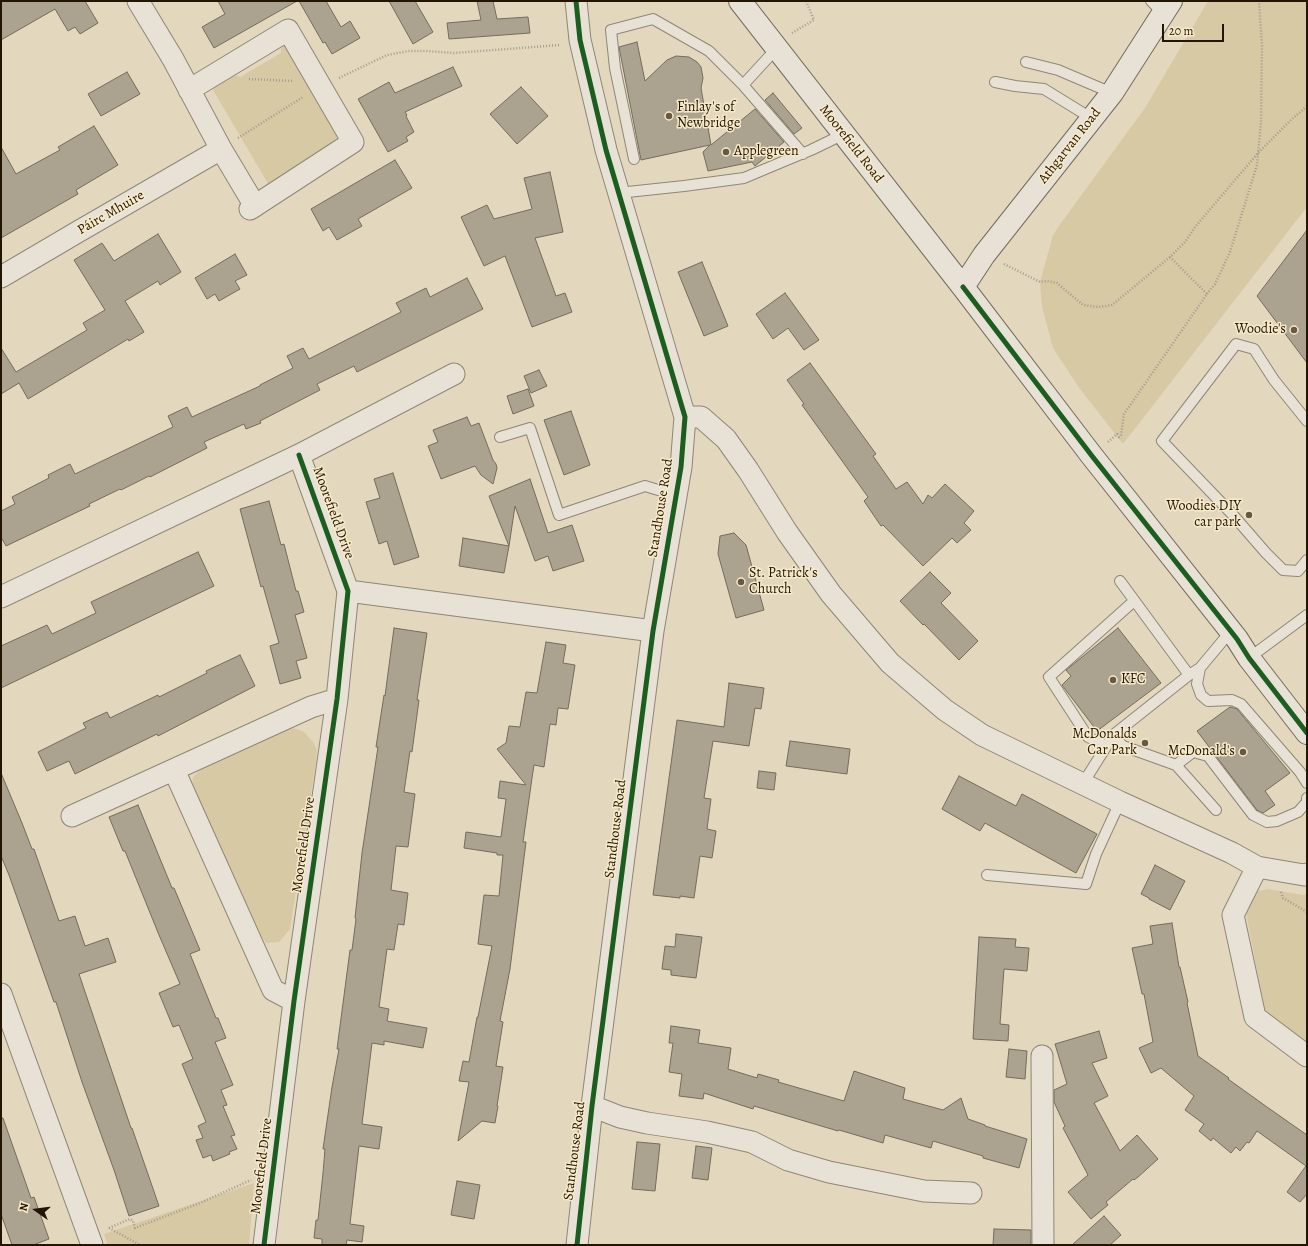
<!DOCTYPE html>
<html>
<head>
<meta charset="utf-8">
<style>
  body { margin:0 }
  #map { position:relative; width:1308px; height:1246px; overflow:hidden; background:#e3d8bd; font-family:Alegreya,serif }
  canvas { display:block }
  .frame { position:absolute; inset:0; border:2px solid #241502; pointer-events:none }
  .north { position:absolute; left:16px; top:1190px; width:40px; height:40px; -webkit-text-stroke:3px #f7eaca; paint-order:stroke; rotate:284deg; font-size:11px; font-weight:700; line-height:16px; text-align:center; color:#241502 }
  .north::after { content:''; display:block; margin:auto; width:14px; height:18px; background:#241502; clip-path:polygon(50% 0,100% 100%,50% 72%,0 100%) }
  .scale { position:absolute; left:1162px; top:24px; width:62px; height:18px; box-sizing:border-box; border:2px solid #241502; border-top:0; padding-left:5px; font-size:12px; line-height:14px; white-space:nowrap; color:#241502; -webkit-text-stroke:3px #f7eaca; paint-order:stroke }
</style>
</head>
<body>
<div id="map">
<canvas width="1308" height="1246"></canvas>
<div class="frame"></div>
<div class="north">N</div>
<div class="scale">20 m</div>
</div>
<script>
const context = document.querySelector('canvas').getContext('2d');
context.lineJoin = 'round';
function fill(path, color) {
  context.fillStyle = color;
  context.fill(path, 'evenodd');
}
function shape(rows) {
  const path = new Path2D();
  for (const r of rows) {
    path.moveTo(r[0], r[1]);
    for (let i = 2; i < r.length; i += 2) path.lineTo(r[i], r[i + 1]);
  }
  return path;
}
function trace(path, color, width, dash) {
  context.strokeStyle = color;
  context.lineWidth = width;
  context.lineCap = dash ? 'butt' : 'round';
  context.setLineDash(dash || []);
  context.stroke(path);
}
function drawText(font, color, halo, rows, align = 'center') {
  context.font = font + ' Alegreya,serif';
  context.lineWidth = 3;
  context.setLineDash([]);
  context.textBaseline = 'middle';
  context.strokeStyle = halo;
  context.fillStyle = color;
  for (const [text, x, y, turn = 0] of rows) {
    context.save();
    context.translate(x, y);
    context.rotate((+turn || 0) * Math.PI / 180);
    context.textAlign = isNaN(turn) ? turn : align;
    if (halo) context.strokeText(text, 0, 0);
    context.fillText(text, 0, 0);
    context.restore();
  }
}
fill(shape([
  [1208,1,1307,1,1307,207,1123,444,1080,389,1053,348,1042,307,1040,282,1053,235,1061,223,1145,108],
  [284,44,341,136,333,147,273,192,210,85,228,73,240,77,281,53,281,48],
  [292,728,303,731,313,742,317,750,316,762,290,929,279,942,266,943,261,935,192,787,193,777,203,767],
  [1268,889,1303,895,1307,894,1307,1043,1265,1013,1246,913,1253,892],
  [254,1183,249,1245,108,1245,104,1234]
]), '#d8c9a5');
const building = shape([
  [1,1,85,1,98,23,80,34,75,27,68,31,55,9,1,40,1,1],
  [218,1,297,1,214,48,202,27,225,14,218,1],
  [299,1,326,1,341,27,350,21,360,38,332,54,325,42,323,43,299,1],
  [389,1,415,1,433,32,413,44,389,1],
  [477,1,493,1,497,19,528,17,530,33,449,39,447,23,481,20,477,1],
  [637,42,645,81,667,60,676,56,689,57,697,62,701,67,703,78,701,88,711,145,755,109,784,142,755,166,752,162,708,171,703,152,710,145,641,160,619,47,637,42],
  [453,67,462,86,405,112,407,115,406,116,414,132,406,137,408,141,388,152,358,99,389,82,395,93,453,67],
  [127,72,140,94,101,116,88,94,127,72],
  [521,87,548,116,517,144,490,114,521,87],
  [773,93,802,128,794,134,765,100,773,93],
  [94,126,118,165,76,190,78,194,1,238,1,147,16,174,60,150,58,147,94,126],
  [395,160,412,188,358,219,362,226,337,240,329,227,323,231,311,209,395,160],
  [550,172,563,232,535,238,556,296,565,293,572,312,532,327,505,256,484,266,461,217,487,205,494,219,532,209,524,178,550,172],
  [1307,230,1307,363,1257,296,1307,230],
  [158,234,181,272,160,285,158,281,125,301,144,332,129,341,128,339,28,399,19,383,1,394,1,348,16,372,87,330,83,323,105,310,74,260,102,243,114,261,158,234],
  [235,254,247,275,235,281,240,289,219,301,215,294,207,299,195,278,235,254],
  [702,262,728,326,704,336,678,272,702,262],
  [467,278,483,309,357,372,354,366,317,384,320,390,260,421,261,423,246,429,244,424,204,442,207,448,150,477,149,476,121,490,120,489,89,504,90,506,6,546,1,537,1,511,15,504,12,497,49,478,48,475,70,464,75,474,173,427,168,416,187,407,192,417,260,386,260,385,293,368,287,356,303,348,309,359,401,312,396,303,426,288,430,297,467,278],
  [785,293,819,340,804,350,788,328,773,339,756,314,785,293],
  [810,363,876,454,873,456,896,489,907,482,923,504,928,495,932,498,945,484,974,511,964,523,971,530,957,543,952,538,923,566,883,525,881,526,864,501,868,497,802,405,804,404,787,380,810,363],
  [539,370,547,386,531,393,524,376,539,370],
  [528,389,534,406,513,414,507,396,528,389],
  [571,411,590,465,564,475,544,420,571,411],
  [467,417,471,426,479,423,493,460,496,464,497,468,493,484,481,475,475,466,441,479,428,446,438,442,433,430,467,417],
  [393,473,419,557,394,565,387,541,379,544,366,502,380,498,374,479,393,473],
  [530,479,548,533,572,525,584,561,553,571,548,556,535,561,515,506,509,546,489,496,530,479],
  [269,501,281,545,284,544,296,591,298,591,304,612,295,615,307,658,296,661,301,678,280,684,270,646,279,643,263,586,261,587,240,509,269,501],
  [734,533,746,545,764,610,736,618,718,554,720,536,734,533],
  [463,538,509,546,504,573,459,566,463,538],
  [198,552,214,586,1,688,1,646,47,625,52,634,96,613,91,602,198,552],
  [930,572,951,593,941,603,978,641,959,660,924,624,923,625,900,601,930,572],
  [394,628,427,633,417,700,419,700,412,752,410,751,404,792,415,794,408,847,396,846,391,890,408,893,404,925,398,924,394,950,387,949,379,1007,389,1009,387,1021,427,1028,423,1048,384,1041,384,1045,372,1043,362,1124,382,1127,379,1149,359,1146,350,1224,364,1226,362,1242,347,1240,346,1245,322,1245,322,1239,314,1238,316,1220,318,1220,323,1173,325,1149,323,1149,332,1087,339,1049,337,1049,350,950,352,950,356,919,355,918,362,853,378,747,376,747,384,695,385,696,394,628],
  [1118,628,1161,683,1097,731,1062,685,1071,676,1066,670,1118,628],
  [546,642,566,645,563,663,575,665,568,709,558,708,556,725,550,724,544,767,534,765,532,778,523,842,526,842,510,969,500,1021,503,1022,496,1066,503,1067,497,1106,498,1106,495,1123,482,1121,458,1141,469,1082,459,1081,463,1061,469,1062,477,1017,478,1017,492,946,478,944,484,895,499,896,503,855,497,855,497,853,464,848,466,832,501,837,506,799,498,798,500,781,526,785,497,749,506,743,509,726,520,727,526,692,537,693,546,642],
  [240,655,255,686,158,736,157,734,75,774,69,761,47,771,38,752,86,728,83,723,107,712,110,718,158,695,159,697,207,673,206,671,240,655],
  [729,683,764,688,761,709,755,708,749,746,713,741,704,798,711,799,707,829,716,831,712,858,700,856,694,898,680,896,680,898,653,895,677,720,724,727,729,683],
  [1230,707,1237,709,1290,773,1265,791,1275,805,1263,813,1257,810,1197,731,1230,707],
  [790,741,850,749,847,774,786,766,790,741],
  [759,771,776,773,774,790,757,788,759,771],
  [1,773,22,823,32,849,34,849,59,921,75,916,85,946,108,938,116,962,79,974,131,1128,132,1128,159,1206,129,1216,114,1170,82,1082,56,1002,54,1002,9,875,1,856,1,773],
  [959,776,1016,806,1022,794,1097,834,1076,873,985,823,980,831,942,809,959,776],
  [138,805,172,888,174,888,200,950,190,954,216,1018,218,1018,226,1038,215,1042,233,1085,221,1090,227,1105,223,1106,235,1135,231,1136,237,1149,229,1152,230,1154,213,1161,211,1155,203,1158,196,1140,203,1138,198,1126,206,1122,182,1064,193,1059,179,1025,173,1027,159,993,180,984,159,935,125,851,123,851,109,817,138,805],
  [1155,865,1185,881,1170,910,1149,899,1149,898,1141,894,1155,865],
  [1172,923,1179,967,1180,967,1188,1002,1187,1003,1198,1056,1229,1078,1228,1079,1267,1107,1307,1135,1307,1194,1300,1202,1287,1192,1306,1166,1257,1131,1249,1143,1247,1142,1240,1151,1236,1147,1231,1153,1213,1138,1211,1141,1199,1131,1204,1124,1185,1110,1194,1096,1161,1068,1151,1073,1139,1048,1153,1042,1144,994,1142,994,1136,966,1132,948,1153,944,1150,926,1172,923],
  [676,934,702,937,696,978,671,975,671,970,662,969,665,946,675,947,676,934],
  [979,937,1016,939,1015,947,1029,948,1027,971,1004,969,1000,1024,1009,1025,1008,1041,973,1039,979,937],
  [671,1026,700,1030,698,1043,731,1048,728,1069,757,1078,758,1074,779,1080,778,1082,844,1101,854,1071,905,1088,903,1099,943,1110,961,1098,968,1119,985,1125,985,1126,1027,1139,1019,1168,983,1158,983,1156,933,1141,931,1148,885,1135,883,1143,839,1130,838,1131,754,1106,753,1109,704,1093,703,1099,679,1096,682,1074,669,1072,673,1043,669,1043,671,1026],
  [1099,1031,1107,1058,1092,1063,1108,1096,1094,1103,1120,1151,1137,1135,1158,1159,1138,1177,1134,1180,1133,1179,1106,1202,1108,1205,1091,1219,1068,1192,1088,1175,1063,1128,1065,1126,1054,1102,1054,1090,1067,1084,1055,1044,1099,1031],
  [1009,1049,1027,1051,1025,1079,1006,1077,1009,1049],
  [1,1118,3,1118,31,1198,34,1197,49,1239,33,1245,12,1245,1,1214,1,1118],
  [637,1142,660,1144,655,1191,632,1189,637,1142],
  [696,1146,712,1148,708,1180,692,1178,696,1146],
  [457,1181,480,1185,474,1219,451,1215,457,1181],
  [1104,1216,1121,1235,1110,1245,1072,1245,1104,1216],
  [994,1229,1031,1230,1031,1245,993,1245,994,1229]
]);
fill(building, '#aba390');
trace(building, '#746c5c', 1);
const lane = shape([
  [1151,1,1163,13],
  [777,48,743,85,803,154],
  [1026,62,1058,70,1112,93],
  [995,82,1015,86,1044,89,1083,113,1090,121],
  [634,159,615,68,611,30,653,19,709,51,743,85],
  [618,193,684,186,744,178,782,162,811,150,844,134],
  [1307,421,1274,380,1254,349,1236,344,1162,441,1233,515,1266,553,1283,570,1298,571,1307,560],
  [500,437,530,428,559,515,645,486,675,495],
  [1120,581,1189,675],
  [1249,658,1307,615],
  [1200,668,1197,684,1201,695,1208,701,1232,700,1241,704,1300,772,1307,783],
  [1106,746,1088,737,1049,677,1134,601],
  [1176,765,1193,752,1208,756,1253,815,1267,822,1277,821,1298,812,1307,802,1307,798],
  [1082,785,1109,742],
  [1216,810,1176,765,1123,746,1112,736,1189,675,1200,668,1230,632],
  [987,875,1086,884,1096,854,1120,802]
]);
const street = shape([
  [138,1,173,59,221,149,255,206],
  [576,1,580,40,606,150,685,417,681,467,653,631,592,1106,577,1245],
  [189,90,288,30,353,142,250,209],
  [1,277,81,230,221,149],
  [685,417,701,417,726,439,748,470,787,532,831,594,890,663,945,710,982,735,1120,802,1232,853,1257,867,1304,875,1307,874],
  [348,591,653,631],
  [1,597,299,455,454,374],
  [174,770,273,990,294,1001],
  [72,816,311,707,337,699],
  [1257,867,1233,915,1255,1017,1307,1056],
  [1,994,92,1245],
  [1042,1056,1043,1245],
  [592,1106,620,1117,647,1123,707,1132,752,1142,788,1160,829,1172,924,1191,971,1193],
  [264,1245,294,1001,337,699,348,591,299,455]
]);
const secondary = shape([
  [740,1,963,287,1092,456,1237,639,1249,658,1307,733],
  [963,287,984,255,1112,93,1171,1]
]);
trace(lane, '#8f8776', 12);
trace(street, '#8f8776', 23);
trace(secondary, '#746c5c', 24);
trace(shape([
  [792,33,814,20,806,1],
  [339,78,387,55,409,51,426,51,454,53,560,45],
  [249,79,294,81],
  [238,138,303,97],
  [1004,264,1040,282,1047,281,1057,283,1083,305,1099,307,1112,305,1170,257],
  [1207,294,1215,284,1230,252,1257,165,1261,122,1262,46,1259,1],
  [1108,442,1117,434,1119,437,1121,435,1124,414,1207,294,1170,257,1185,242,1195,227,1258,153,1292,119,1307,106],
  [1281,892,1283,898,1307,912],
  [109,1228,130,1219,133,1221,135,1228,200,1203,251,1180],
  [109,1228,140,1245]
]), '#a29c8f', 2.5, [1, 2]);
trace(lane, '#e7e2d5', 10);
trace(street, '#e7e2d5', 21);
trace(secondary, '#e7e2d5', 22);
trace(shape([
  [576,1,580,40,606,150,685,417,681,467,653,631,592,1106,577,1245],
  [963,287,1092,456,1237,639,1249,658,1307,733],
  [264,1245,294,1001,337,699,348,591,299,455]
]), '#1b5e20', 5);
for (const [x, y, r, color] of [
  [669,116,4,"#675943"],
  [726,152,4,"#675943"],
  [1294,330,4,"#675943"],
  [1249,515,4,"#675943"],
  [741,582,4,"#675943"],
  [1113,680,4,"#675943"],
  [1145,743,4,"#675943"],
  [1243,752,4,"#675943"]
]) {
  const dot = new Path2D();
  dot.arc(x, y, r, 0, 2 * Math.PI);
  context.fillStyle = color;
  context.fill(dot);
  trace(dot, '#f7eaca', 1.5);
}
drawText('14px', '#241502', '#f7eaca', [
  ["Finlay's of",677,108],
  ["Newbridge",677,124],
  ["Applegreen",734,152],
  ["Woodie's",1286,330,"right"],
  ["Woodies DIY",1241,507,"right"],
  ["car park",1241,523,"right"],
  ["St. Patrick's",749,574],
  ["Church",749,590],
  ["KFC",1121,680],
  ["McDonalds",1137,735,"right"],
  ["Car Park",1137,751,"right"],
  ["McDonald's",1235,752,"right"]
], 'left');
drawText('14px', '#241502', '#f7eaca', [
  ["Moorefield Road",851,144,52],
  ["Athgarvan Road",1070,146,-52],
  ["Páirc Mhuire",111,213,-30],
  ["Standhouse Road",661,508,-81],
  ["Moorefield Drive",333,513,70],
  ["Standhouse Road",616,829,-83],
  ["Moorefield Drive",304,845,-82],
  ["Standhouse Road",575,1151,-83],
  ["Moorefield Drive",262,1166,-83]
]);
</script>
</body>
</html>
